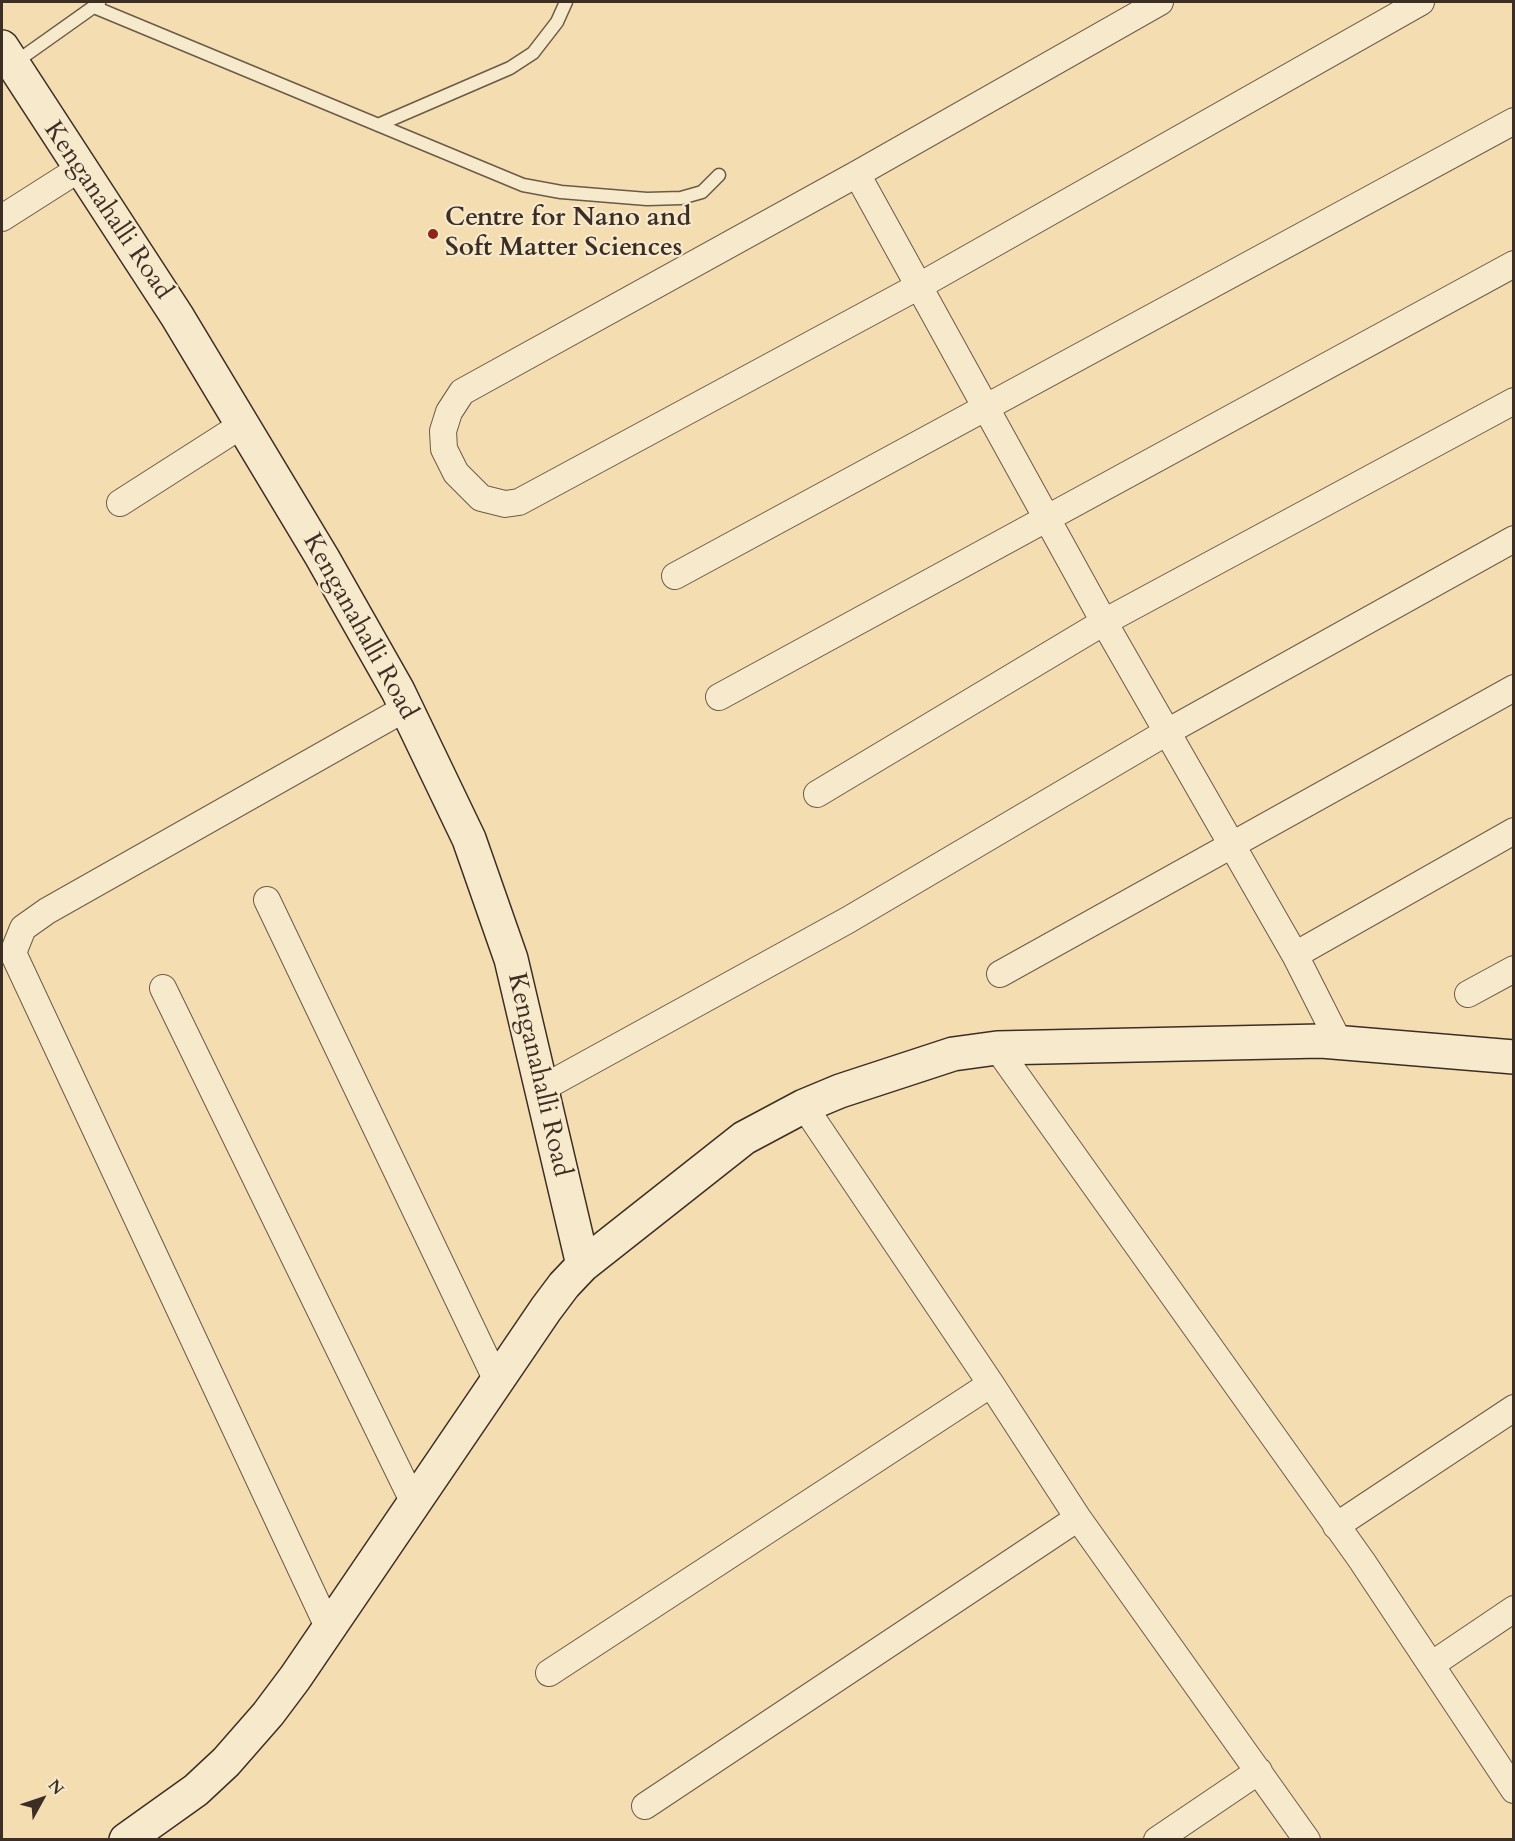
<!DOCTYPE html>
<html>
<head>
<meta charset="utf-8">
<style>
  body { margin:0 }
  #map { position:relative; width:1515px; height:1841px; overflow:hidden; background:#f3ddb1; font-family:Cardo,serif }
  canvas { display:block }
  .frame { position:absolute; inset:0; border:3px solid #3c2e25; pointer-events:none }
  .north { position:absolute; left:12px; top:1769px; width:60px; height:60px; -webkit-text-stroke:4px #f7e9cc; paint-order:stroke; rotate:50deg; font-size:16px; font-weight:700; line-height:24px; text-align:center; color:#3c2e25 }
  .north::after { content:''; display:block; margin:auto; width:21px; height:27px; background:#3c2e25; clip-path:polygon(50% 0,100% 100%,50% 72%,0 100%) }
</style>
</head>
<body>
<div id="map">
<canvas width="1515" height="1841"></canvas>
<div class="frame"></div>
<div class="north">N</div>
</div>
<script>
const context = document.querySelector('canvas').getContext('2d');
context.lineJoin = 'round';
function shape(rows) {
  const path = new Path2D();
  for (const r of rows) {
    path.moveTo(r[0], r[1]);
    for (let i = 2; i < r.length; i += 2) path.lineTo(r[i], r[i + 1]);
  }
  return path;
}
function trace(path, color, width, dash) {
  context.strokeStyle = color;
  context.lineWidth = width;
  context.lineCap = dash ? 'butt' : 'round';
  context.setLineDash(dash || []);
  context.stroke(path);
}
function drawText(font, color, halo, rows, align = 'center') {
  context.font = font + ' Cardo,serif';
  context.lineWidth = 4.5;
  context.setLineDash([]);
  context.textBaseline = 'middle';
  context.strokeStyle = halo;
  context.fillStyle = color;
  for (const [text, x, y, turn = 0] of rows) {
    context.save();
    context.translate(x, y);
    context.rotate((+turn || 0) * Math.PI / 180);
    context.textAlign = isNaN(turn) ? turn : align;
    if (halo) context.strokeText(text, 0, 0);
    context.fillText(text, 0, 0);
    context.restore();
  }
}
const lane = shape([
  [94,7,523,185,561,192,647,199,681,198,702,192,719,175],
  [13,64,99,3],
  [378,125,510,68,533,53,557,22,566,2]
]);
const street = shape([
  [1160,2,857,174,462,392,449,412,443,431,444,449,456,473,481,498,505,504,519,502,921,285,1421,2],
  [857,174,1104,622,1295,955,1339,1042],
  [2,218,79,169],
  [120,503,242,425],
  [675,576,1514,121],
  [719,697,1514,264],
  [817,794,1104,622,1514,401],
  [267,900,497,1381],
  [1295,955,1514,831],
  [1000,974,1514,688],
  [163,988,414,1503],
  [1468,994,1514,969],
  [997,1048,1362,1561,1514,1790],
  [541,1089,848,920,1167,732,1514,539],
  [804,1106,991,1384,1078,1518,1307,1840],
  [1336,1526,1514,1408],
  [329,1629,13,953,23,928,47,911,406,708],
  [1431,1665,1514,1609],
  [549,1673,991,1384],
  [645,1806,1078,1518],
  [1157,1840,1259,1771]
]);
const secondary = shape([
  [2,47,177,316,322,557,398,691,469,839,511,959,583,1265],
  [126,1840,196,1790,226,1762,268,1714,295,1678,546,1309,564,1285,583,1265,744,1138,804,1106,840,1091,953,1054,997,1048,1321,1041,1514,1057]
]);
trace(lane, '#6a5a48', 15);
trace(street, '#6a5a48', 28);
trace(secondary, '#3c2e25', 36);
trace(lane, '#f7e9cc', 12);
trace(street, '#f7e9cc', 26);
trace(secondary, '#f7e9cc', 33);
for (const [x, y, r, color] of [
  [433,234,6,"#8f2418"]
]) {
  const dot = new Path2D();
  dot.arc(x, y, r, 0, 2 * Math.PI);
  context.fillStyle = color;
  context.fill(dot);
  trace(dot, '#f7e9cc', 2);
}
drawText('26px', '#3c2e25', '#f7e9cc', [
  ["Kenganahalli Road",107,211,56],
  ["Kenganahalli Road",359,627,61],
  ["Kenganahalli Road",538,1075,77]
]);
drawText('bold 26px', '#3c2e25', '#f7e9cc', [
  ["Centre for Nano and",445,219],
  ["Soft Matter Sciences",445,249]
], 'left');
</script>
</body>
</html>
